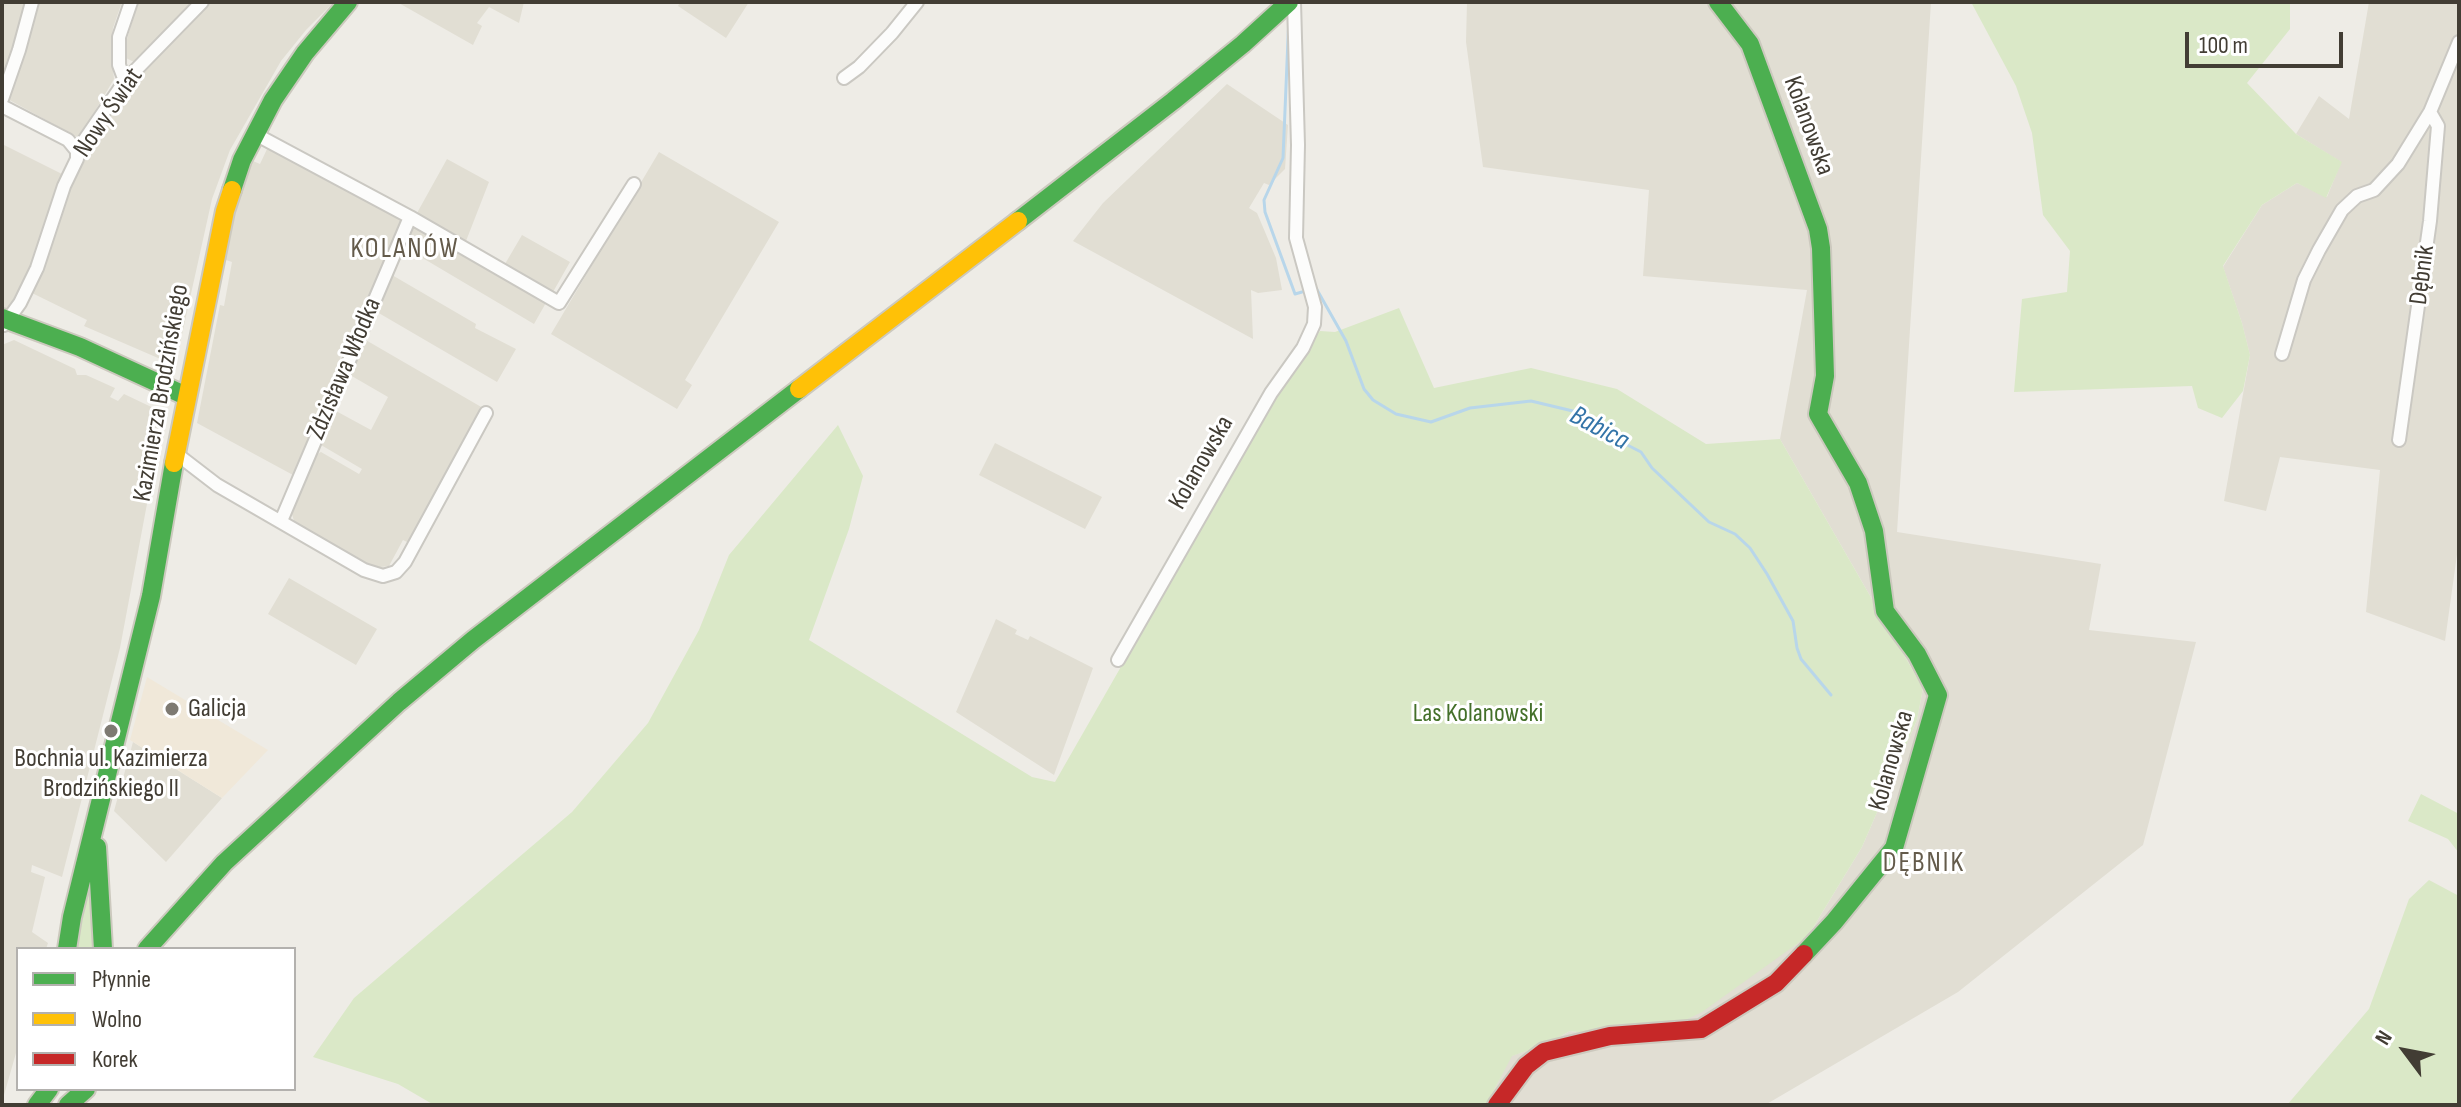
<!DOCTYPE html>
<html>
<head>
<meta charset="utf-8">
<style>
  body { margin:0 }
  #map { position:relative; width:2461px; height:1107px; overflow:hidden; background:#eeece6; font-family:"Sofia Sans Condensed",sans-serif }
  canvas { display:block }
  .frame { position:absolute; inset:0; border:4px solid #423d34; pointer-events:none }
  .legend { position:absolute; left:16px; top:947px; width:280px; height:144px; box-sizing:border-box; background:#fff; border:2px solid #b3b1ae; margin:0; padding:10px 14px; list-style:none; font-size:24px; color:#423d34 }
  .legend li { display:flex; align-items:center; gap:16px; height:40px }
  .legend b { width:40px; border:2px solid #b3b1ae }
  .north { position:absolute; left:2365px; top:1011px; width:80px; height:80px; -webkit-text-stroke:6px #fff; paint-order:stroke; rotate:302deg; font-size:22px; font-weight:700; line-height:32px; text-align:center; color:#423d34 }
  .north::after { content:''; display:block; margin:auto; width:28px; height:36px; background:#423d34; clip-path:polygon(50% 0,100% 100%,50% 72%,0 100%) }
  .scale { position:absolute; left:2185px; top:32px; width:158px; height:36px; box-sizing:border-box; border:4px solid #423d34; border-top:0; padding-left:10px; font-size:24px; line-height:28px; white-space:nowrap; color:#423d34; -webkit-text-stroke:6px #fff; paint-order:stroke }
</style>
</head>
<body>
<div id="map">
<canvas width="2461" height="1107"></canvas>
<div class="frame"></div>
<ul class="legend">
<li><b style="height:10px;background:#4caf50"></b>Płynnie</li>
<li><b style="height:10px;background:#ffc107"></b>Wolno</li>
<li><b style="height:10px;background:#c62828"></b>Korek</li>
</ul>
<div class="north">N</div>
<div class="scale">100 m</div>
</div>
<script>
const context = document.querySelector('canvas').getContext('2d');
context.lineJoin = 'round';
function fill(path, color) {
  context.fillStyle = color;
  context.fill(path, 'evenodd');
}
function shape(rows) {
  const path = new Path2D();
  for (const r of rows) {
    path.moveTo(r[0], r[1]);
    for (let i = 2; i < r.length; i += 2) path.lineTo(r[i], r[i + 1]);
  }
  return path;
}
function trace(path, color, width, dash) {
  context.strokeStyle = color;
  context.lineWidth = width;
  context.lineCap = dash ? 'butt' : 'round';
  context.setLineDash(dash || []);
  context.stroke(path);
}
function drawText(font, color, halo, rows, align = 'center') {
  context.font = font + ' "Sofia Sans Condensed",sans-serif';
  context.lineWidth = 6;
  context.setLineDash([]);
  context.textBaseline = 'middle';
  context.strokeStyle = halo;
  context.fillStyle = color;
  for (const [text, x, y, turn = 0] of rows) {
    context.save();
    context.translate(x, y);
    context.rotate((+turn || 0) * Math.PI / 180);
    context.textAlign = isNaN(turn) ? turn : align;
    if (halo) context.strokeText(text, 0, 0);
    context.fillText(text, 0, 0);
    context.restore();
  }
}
fill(shape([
  [2,2,122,2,113,28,111,49,114,79,79,138,2,96],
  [138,2,193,2,134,62,126,58,124,49],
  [212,2,334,2,306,30,281,61,230,150,212,199,177,357,165,361,84,326,87,320,32,293,71,186,111,111,122,100,141,70],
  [397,2,524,2,519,23,489,7,477,23,482,26,473,45],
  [680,2,749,2,726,38,678,6],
  [1467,2,1931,2,1897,532,2101,564,2089,630,2196,642,2143,845,1958,992,1765,1105,1486,1105,1511,1056,1549,1043,1570,1031,1598,1035,1619,1024,1668,1029,1808,936,1862,847,1917,720,1923,688,1780,439,1807,290,1643,276,1649,190,1483,167,1466,42],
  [2369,2,2459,2,2459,540,2445,641,2366,612,2380,470,2280,457,2266,511,2224,501,2250,355,2242,323,2223,267,2262,205,2297,183,2327,197,2341,162,2296,134,2319,96,2349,119],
  [1227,84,1288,125,1285,169,1269,185,1264,183,1249,208,1257,213,1276,258,1282,290,1258,293,1251,290,1253,339,1073,241,1103,203],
  [2,144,64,175,33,262,9,308,2,310],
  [268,147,403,218,346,352,342,353,340,359,342,363,293,475,197,423,220,305,224,306,232,262,223,259,241,190,253,161,260,164],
  [659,152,779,222,685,380,692,385,677,409,551,334],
  [447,159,489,182,466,241,417,213],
  [415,223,547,301,534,324,404,247],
  [522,235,570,262,553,292,505,264],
  [392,275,476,324,475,328,516,349,497,382,377,312],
  [364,339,483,408,446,471,409,543,403,540,389,566,373,568,294,521,291,511,315,455,321,452,359,474,362,469,321,445,336,411,371,430,388,397,350,375],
  [14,340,75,369,77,375,86,375,115,388,110,397,118,401,124,394,164,413,120,648,62,877,32,865,31,872,45,877,32,932,48,943,46,949,18,949,18,1046,2,1102,2,345],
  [995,443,1102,497,1085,529,979,475],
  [289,578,377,629,356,665,268,614],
  [996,619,1017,630,1015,634,1028,640,1030,636,1093,668,1054,775,956,712],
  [133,742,222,798,166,862,114,811]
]), '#e1ded3');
fill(shape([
  [147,677,268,750,222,798,130,740]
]), '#f0e8d9');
fill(shape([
  [1971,2,2290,2,2290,29,2247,83,2296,134,2342,162,2326,198,2297,183,2262,205,2223,266,2242,323,2250,355,2243,391,2222,418,2198,408,2192,386,2014,392,2022,299,2067,292,2070,251,2043,215,2032,133,2016,86],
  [1399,308,1434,388,1531,368,1617,389,1706,444,1780,439,1923,688,1917,720,1862,847,1808,936,1702,1012,1667,1029,1619,1024,1598,1035,1570,1031,1549,1043,1512,1056,1486,1105,434,1105,398,1084,313,1057,354,998,572,812,648,723,699,630,729,555,838,425,863,476,849,529,809,640,1032,777,1055,782,1292,368,1320,331,1335,332],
  [2421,794,2459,814,2459,853,2448,839,2408,821],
  [91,866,95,949,75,949],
  [2429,880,2459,896,2459,1105,2287,1105,2369,1009,2409,899]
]), '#dae8c7');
trace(shape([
  [1289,15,1283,158,1264,200,1265,212,1295,294,1302,292],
  [1316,288,1346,341,1364,389,1373,400,1396,414,1431,422,1470,408,1531,401,1577,412,1592,422,1602,432,1641,452,1652,468,1709,522,1735,534,1750,548,1767,574,1793,621,1797,648,1801,659,1831,695]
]), '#b8d6ea', 3);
const street = shape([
  [844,78,859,67,892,33,917,2],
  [125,81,119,65,119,37,131,2],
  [2,99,19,50,32,2],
  [2,106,68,140,77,151],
  [255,134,410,217,559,303,634,184],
  [4,325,20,303,37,268,64,186,77,159,77,151,125,81,202,2],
  [2282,354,2304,280,2319,250,2342,210,2357,196,2374,190,2398,164,2430,112,2459,42],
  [2399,440,2430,221,2438,126,2430,112],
  [178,455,217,485,364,570,383,576,396,572,405,562,486,413],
  [281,521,410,217],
  [1118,660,1271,393,1303,348,1314,324,1315,307,1296,238,1298,145,1294,2]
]);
const fast = shape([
  [1718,2,1750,44,1818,229,1821,248,1825,376,1818,414,1858,483,1874,531,1885,611,1917,654,1938,695,1894,848,1834,922,1804,954],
  [232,190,242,160,273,100,305,53,348,2],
  [1018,221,1173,101,1243,44,1289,2],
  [2,318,80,347,186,396],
  [97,847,103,949],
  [67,949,72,917,151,596,174,463],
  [147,949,224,863,399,702,473,640,799,389],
  [37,1105,49,1089],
  [68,1105,86,1089]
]);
const slow = shape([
  [799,389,1018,221],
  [174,463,225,211,232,190]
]);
const jam = shape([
  [1497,1105,1526,1066,1544,1052,1610,1036,1701,1029,1776,983,1804,954]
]);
trace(street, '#cac8c2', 16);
trace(fast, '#ccc9be', 22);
trace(slow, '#ccc9be', 22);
trace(jam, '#ccc9be', 22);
trace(street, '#fcfcfb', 12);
trace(fast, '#4caf50', 18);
trace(slow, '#ffc107', 18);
trace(jam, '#c62828', 18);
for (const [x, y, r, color] of [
  [172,709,8,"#7e7a72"],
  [111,731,8,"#7e7a72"]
]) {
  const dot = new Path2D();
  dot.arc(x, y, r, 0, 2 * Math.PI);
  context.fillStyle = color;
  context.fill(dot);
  trace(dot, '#fff', 3);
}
drawText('26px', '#423d34', '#fff', [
  ["Nowy Świat",109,113,-56],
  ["Kolanowska",1808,126,70],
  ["Dębnik",2423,275,-83],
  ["Zdzisława Włodka",345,369,-67],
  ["Kazimierza Brodzińskiego",162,393,-80],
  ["Kolanowska",1202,463,-60],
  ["Kolanowska",1892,761,-74]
]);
drawText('26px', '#423d34', '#fff', [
  ["Galicja",188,709],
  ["Bochnia ul. Kazimierza",111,759,"center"],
  ["Brodzińskiego II",111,789,"center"]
], 'left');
drawText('26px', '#44702a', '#fff', [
  ["Las Kolanowski",1478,714]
]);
context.letterSpacing = '2px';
drawText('28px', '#645b4b', '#fff', [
  ["KOLANÓW",405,250],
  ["DĘBNIK",1924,864]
]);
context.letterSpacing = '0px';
drawText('italic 28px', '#3374a8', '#fff', [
  ["Babica",1599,429,28]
]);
</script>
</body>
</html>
